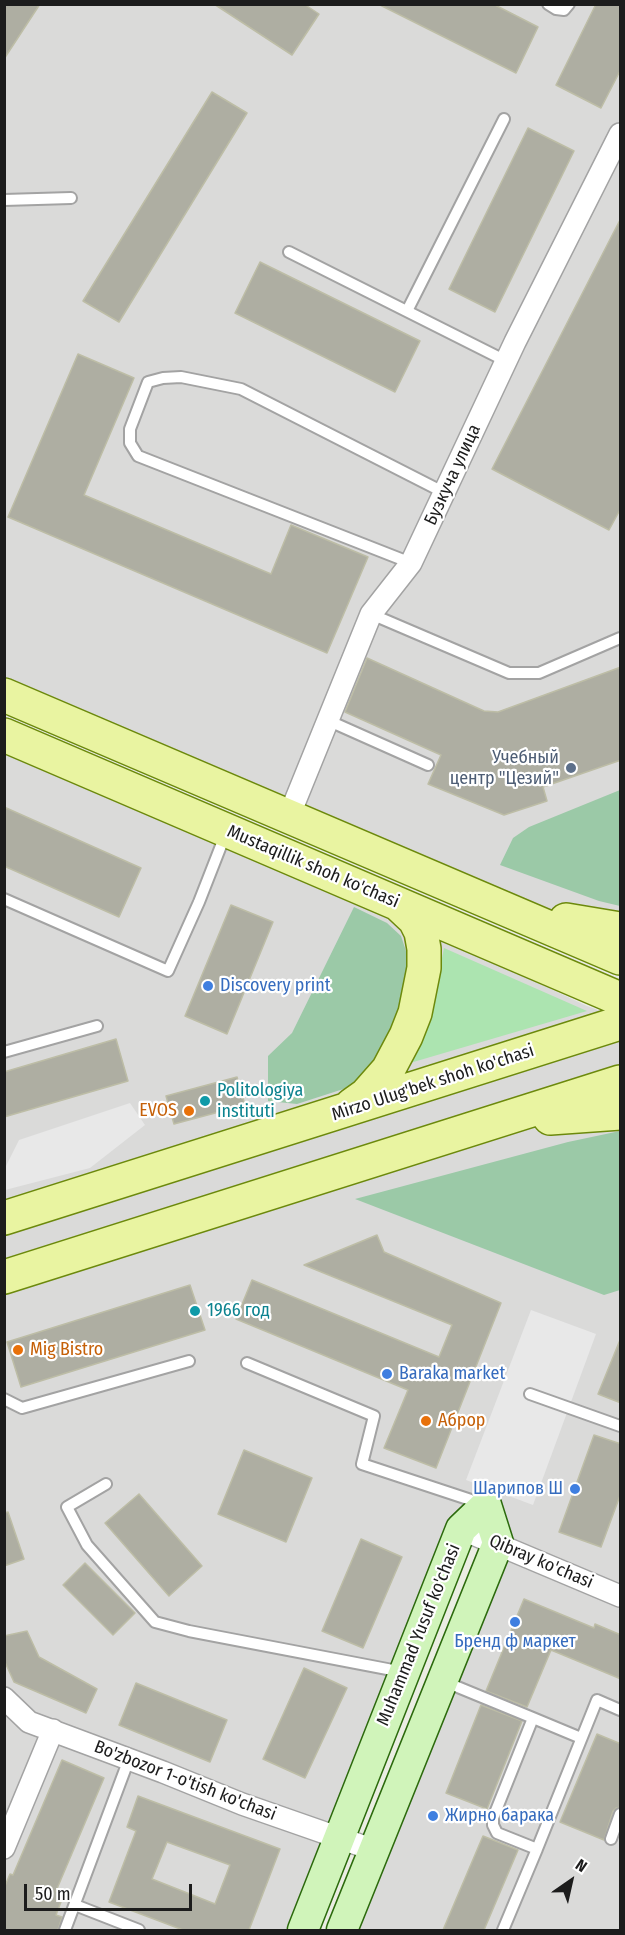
<!DOCTYPE html>
<html>
<head>
<meta charset="utf-8">
<style>
  body { margin:0 }
  #map { position:relative; width:625px; height:1935px; overflow:hidden; background:#ebede3; font-family:"Fira Sans Condensed",sans-serif }
  canvas { display:block }
  .frame { position:absolute; inset:0; border:6px solid #1c1c1c; pointer-events:none }
  .north { position:absolute; left:541px; top:1851px; width:60px; height:60px; -webkit-text-stroke:4px #fff; paint-order:stroke; rotate:34deg; font-size:16px; font-weight:700; line-height:24px; text-align:center; color:#1c1c1c }
  .north::after { content:''; display:block; margin:auto; width:21px; height:27px; background:#1c1c1c; clip-path:polygon(50% 0,100% 100%,50% 72%,0 100%) }
  .scale { position:absolute; left:24px; top:1884px; width:168px; height:27px; box-sizing:border-box; border:3px solid #1c1c1c; border-top:0; padding-left:8px; font-size:18px; line-height:21px; white-space:nowrap; color:#1c1c1c; -webkit-text-stroke:4px #fff; paint-order:stroke }
</style>
</head>
<body>
<div id="map">
<canvas width="625" height="1935"></canvas>
<div class="frame"></div>
<div class="north">N</div>
<div class="scale">50 m</div>
</div>
<script>
const context = document.querySelector('canvas').getContext('2d');
context.lineJoin = 'round';
function fill(path, color) {
  context.fillStyle = color;
  context.fill(path, 'evenodd');
}
function shape(rows) {
  const path = new Path2D();
  for (const r of rows) {
    path.moveTo(r[0], r[1]);
    for (let i = 2; i < r.length; i += 2) path.lineTo(r[i], r[i + 1]);
  }
  return path;
}
function trace(path, color, width, dash) {
  context.strokeStyle = color;
  context.lineWidth = width;
  context.lineCap = dash ? 'butt' : 'round';
  context.setLineDash(dash || []);
  context.stroke(path);
}
function drawText(font, color, halo, rows, align = 'center') {
  context.font = font + ' "Fira Sans Condensed",sans-serif';
  context.lineWidth = 4.5;
  context.setLineDash([]);
  context.textBaseline = 'middle';
  context.strokeStyle = halo;
  context.fillStyle = color;
  for (const [text, x, y, turn = 0] of rows) {
    context.save();
    context.translate(x, y);
    context.rotate((+turn || 0) * Math.PI / 180);
    context.textAlign = isNaN(turn) ? turn : align;
    if (halo) context.strokeText(text, 0, 0);
    context.fillText(text, 0, 0);
    context.restore();
  }
}
fill(shape([
  [4,5,620,5,620,929,513,912,5,695],
  [4,749,389,913,587,1006,620,1018,620,1930,342,1930,498,1543,487,1505,299,1930,5,1930]
]), '#dadad9');
fill(shape([
  [444,948,587,1011,410,1063,433,1004]
]), '#ace4b0');
fill(shape([
  [620,790,620,906,599,901,500,865,513,838,529,827],
  [354,907,387,923,401,936,407,954,410,978,393,1028,362,1083,297,1104,268,1101,268,1056,292,1033],
  [620,1131,620,1290,604,1295,355,1199,568,1142]
]), '#9bc9a7');
fill(shape([
  [130,1103,145,1125,90,1168,5,1190,5,1168,19,1140],
  [531,1310,596,1334,533,1505,466,1480]
]), '#e8e8e8');
const building = shape([
  [4,4,40,4,4,59,4,4],
  [214,4,304,4,319,14,292,55,214,4],
  [378,4,493,4,538,27,516,73,378,4],
  [596,4,621,4,621,69,601,108,556,85,596,4],
  [212,92,247,113,119,322,83,301,212,92],
  [528,128,574,151,495,312,449,289,528,128],
  [621,218,621,508,609,530,492,469,621,218],
  [260,262,420,341,395,392,235,313,260,262],
  [78,354,134,378,84,495,271,574,291,525,368,557,327,653,8,517,78,354],
  [367,658,484,711,498,712,621,667,621,760,543,787,547,801,504,815,428,784,441,755,345,712,367,658],
  [4,807,141,868,119,917,4,866,4,807],
  [231,905,273,922,227,1034,185,1016,231,905],
  [116,1039,128,1081,4,1117,4,1072,116,1039],
  [237,1077,245,1105,174,1124,166,1096,237,1077],
  [377,1235,384,1252,501,1303,436,1468,384,1448,408,1390,236,1319,252,1280,439,1357,452,1325,304,1265,377,1235],
  [190,1285,205,1330,21,1387,7,1342,190,1285],
  [620,1340,621,1340,621,1403,598,1394,620,1340],
  [594,1435,621,1444,621,1493,601,1547,559,1532,594,1435],
  [244,1450,312,1478,286,1542,218,1514,244,1450],
  [139,1494,202,1566,169,1596,105,1523,139,1494],
  [8,1512,24,1559,4,1566,4,1513,8,1512],
  [361,1539,402,1557,363,1648,322,1631,361,1539],
  [85,1563,135,1613,113,1635,63,1585,85,1563],
  [524,1599,594,1628,595,1624,621,1635,621,1679,551,1650,527,1707,486,1691,524,1599],
  [27,1631,39,1657,97,1689,86,1713,14,1682,4,1660,4,1636,27,1631],
  [304,1668,347,1688,305,1778,263,1759,304,1668],
  [136,1683,227,1720,210,1762,119,1725,136,1683],
  [481,1705,522,1721,487,1809,446,1793,481,1705],
  [597,1734,621,1744,621,1807,616,1808,613,1811,604,1840,560,1822,597,1734],
  [62,1760,104,1778,56,1891,64,1894,56,1915,62,1917,58,1930,4,1930,4,1888,10,1874,13,1875,62,1760],
  [138,1796,280,1849,249,1930,183,1930,109,1902,136,1831,127,1827,138,1796],
  [167,1842,230,1865,215,1904,152,1879,167,1842],
  [483,1836,518,1850,484,1930,443,1930,483,1836]
]);
fill(building, '#aeaea2');
trace(building, '#bdbda6', 1.5);
const lane = shape([
  [548,4,556,9,564,10,569,4],
  [4,200,71,198],
  [289,252,506,361],
  [407,311,504,119],
  [411,563,138,456,130,443,130,429,148,382,163,378,181,377,241,389,445,493],
  [371,614,509,673,539,673,620,638],
  [327,720,428,765],
  [4,899,168,971,199,902,226,833],
  [4,1052,97,1026],
  [247,1363,374,1416,362,1464,483,1504],
  [530,1394,620,1426],
  [4,1399,22,1408,189,1361],
  [106,1484,67,1507,87,1545,155,1622,189,1631,403,1672],
  [443,1681,533,1718,493,1818,493,1825,497,1833,537,1849,503,1930],
  [533,1718,581,1738],
  [611,1839,620,1814],
  [537,1849,597,1700,620,1710],
  [75,1905,139,1930],
  [65,1930,129,1759]
]);
const street = shape([
  [289,816,371,614,411,563,515,342,620,134],
  [461,1529,620,1596],
  [4,1698,29,1722,163,1772,242,1804,374,1850],
  [4,1848,53,1730]
]);
const secondary = shape([
  [303,1930,461,1529,486,1505,498,1543,342,1930]
]);
const primary = shape([
  [4,695,620,958],
  [4,735,620,999],
  [566,920,620,929],
  [352,1105,366,1095,388,1070,406,1036,415,1013,424,968,424,949,421,932,415,920,398,904],
  [550,1118,620,1113],
  [4,1218,620,1023],
  [4,1277,620,1082]
]);
trace(lane, '#a3a3a3', 14);
trace(street, '#a3a3a3', 24);
trace(secondary, '#2c6a0d', 33);
trace(primary, '#6c890c', 36);
trace(lane, '#fff', 10);
trace(street, '#fff', 21);
trace(secondary, '#d0f4ba', 30);
trace(primary, '#e9f4a1', 33);
for (const [x, y, r, color] of [
  [571,768,6,"#5c6f8a"],
  [208,986,6,"#3f7fe0"],
  [205,1101,6,"#0f9aa8"],
  [189,1111,6,"#e8710a"],
  [195,1311,6,"#0f9aa8"],
  [18,1350,6,"#e8710a"],
  [387,1374,6,"#3f7fe0"],
  [426,1421,6,"#e8710a"],
  [575,1489,6,"#3f7fe0"],
  [515,1622,6,"#3f7fe0"],
  [433,1816,6,"#3f7fe0"]
]) {
  const dot = new Path2D();
  dot.arc(x, y, r, 0, 2 * Math.PI);
  context.fillStyle = color;
  context.fill(dot);
  trace(dot, '#fff', 2);
}
drawText('18px', '#1c1c1c', '#fff', [
  ["Бузкуча улица",453,475,-65],
  ["Mustaqillik shoh ko'chasi",313,867,23],
  ["Mirzo Ulug'bek shoh ko'chasi",433,1083,-18],
  ["Qibray ko'chasi",541,1562,23],
  ["Muhammad Yusuf ko'chasi",419,1635,-68],
  ["Bo'zbozor 1-o'tish ko'chasi",185,1781,21]
]);
drawText('18px', '#4e5e75', '#fff', [
  ["Учебный",559,758],
  ["центр \"Цезий\"",559,779]
], 'right');
drawText('18px', '#366cbe', '#fff', [
  ["Discovery print",220,986],
  ["Baraka market",399,1374],
  ["Шарипов Ш",563,1489,"right"],
  ["Бренд ф маркет",515,1642,"center"],
  ["Жирно барака",445,1816]
], 'left');
drawText('18px', '#0d838f', '#fff', [
  ["Politologiya",217,1091],
  ["instituti",217,1112],
  ["1966 год",207,1311]
], 'left');
drawText('18px', '#c56008', '#fff', [
  ["EVOS",177,1111,"right"],
  ["Mig Bistro",30,1350],
  ["Аброр",438,1421]
], 'left');
</script>
</body>
</html>
